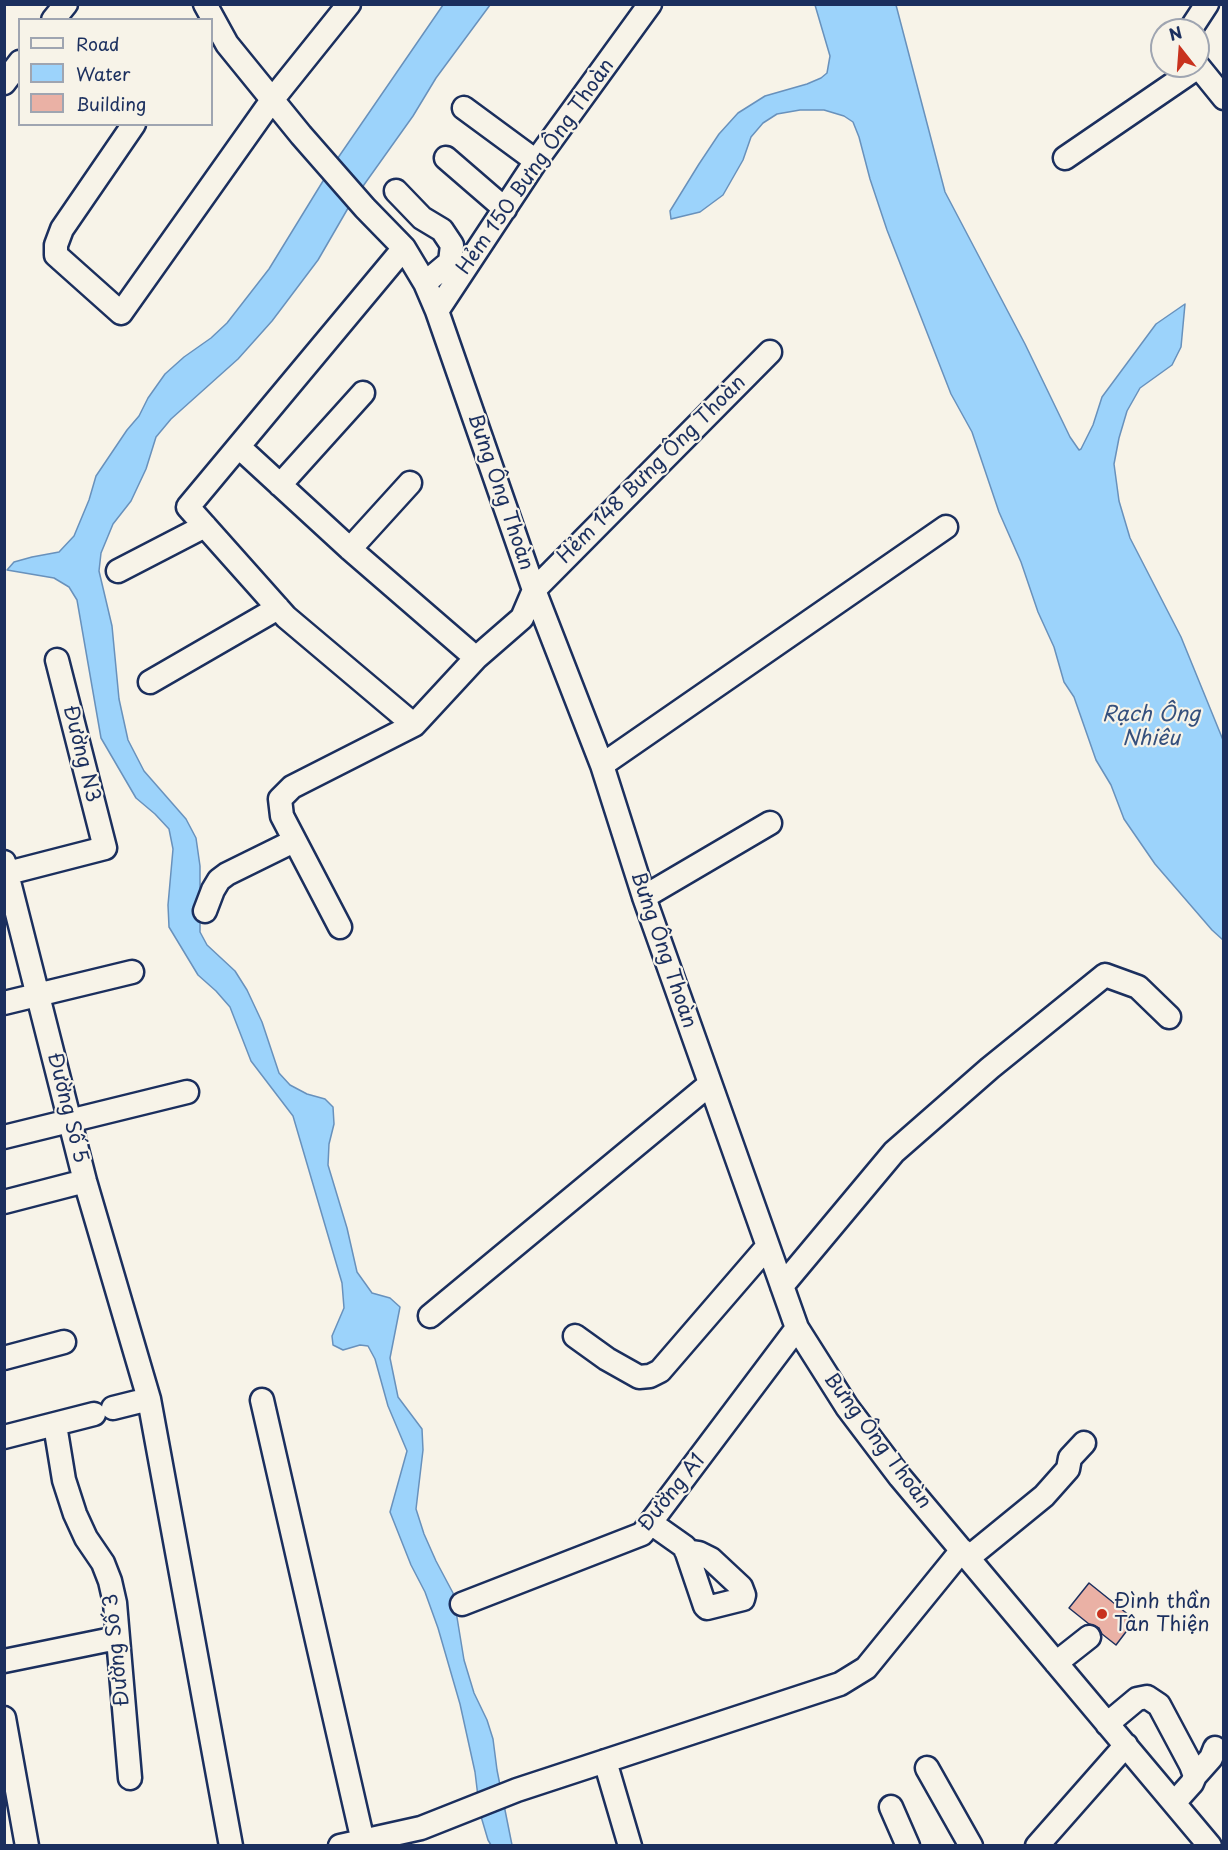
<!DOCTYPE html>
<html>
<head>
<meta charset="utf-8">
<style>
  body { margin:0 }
  #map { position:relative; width:1228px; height:1850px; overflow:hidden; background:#f7f3e8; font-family:"Playpen Sans",sans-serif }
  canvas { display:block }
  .frame { position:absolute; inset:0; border:6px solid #1b2f5e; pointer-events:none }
  .legend { position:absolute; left:18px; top:18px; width:195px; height:108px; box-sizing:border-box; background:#f7f3e8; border:2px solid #9fa5b1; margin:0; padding:8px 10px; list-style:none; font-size:18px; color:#1b2f5e }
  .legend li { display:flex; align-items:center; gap:12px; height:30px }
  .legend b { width:30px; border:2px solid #9fa5b1 }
  .north { position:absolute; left:1150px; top:18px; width:60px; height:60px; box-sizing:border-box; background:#f7f3e8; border:2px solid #9fa5b1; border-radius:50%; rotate:343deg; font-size:16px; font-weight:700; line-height:24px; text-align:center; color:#1b2f5e }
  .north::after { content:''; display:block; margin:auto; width:21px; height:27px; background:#c8321e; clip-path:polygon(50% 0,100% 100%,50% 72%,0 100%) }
</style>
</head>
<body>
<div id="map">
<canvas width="1228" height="1850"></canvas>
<div class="frame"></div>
<ul class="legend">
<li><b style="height:8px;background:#f7f3e8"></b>Road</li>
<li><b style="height:16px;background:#9cd3fb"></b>Water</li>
<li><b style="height:16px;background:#eab1a5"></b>Building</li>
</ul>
<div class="north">N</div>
</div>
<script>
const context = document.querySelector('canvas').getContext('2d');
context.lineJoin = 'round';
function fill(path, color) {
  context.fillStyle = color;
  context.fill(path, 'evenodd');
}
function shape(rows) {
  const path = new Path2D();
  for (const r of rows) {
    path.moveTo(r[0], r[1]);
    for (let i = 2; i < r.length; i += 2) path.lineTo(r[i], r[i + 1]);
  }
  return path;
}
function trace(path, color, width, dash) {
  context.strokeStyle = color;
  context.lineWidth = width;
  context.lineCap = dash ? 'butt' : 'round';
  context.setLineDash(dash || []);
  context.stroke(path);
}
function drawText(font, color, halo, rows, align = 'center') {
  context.font = font + ' "Playpen Sans",sans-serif';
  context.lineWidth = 4.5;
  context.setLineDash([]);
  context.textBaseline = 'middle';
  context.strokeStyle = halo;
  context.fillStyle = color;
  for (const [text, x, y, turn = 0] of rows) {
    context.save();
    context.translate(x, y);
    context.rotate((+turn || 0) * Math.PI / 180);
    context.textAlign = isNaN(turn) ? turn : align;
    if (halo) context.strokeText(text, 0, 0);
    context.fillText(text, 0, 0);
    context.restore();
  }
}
const water = shape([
  [443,5,490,5,436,78,413,116,351,203,318,260,272,321,238,359,171,419,156,437,146,469,131,501,113,524,101,553,99,571,112,626,119,699,128,740,144,771,186,819,196,838,200,866,200,932,207,945,235,971,247,990,262,1022,279,1073,290,1085,307,1094,325,1099,333,1107,334,1124,329,1144,328,1165,347,1228,357,1272,372,1293,390,1298,400,1307,390,1358,398,1397,422,1429,423,1450,416,1509,424,1534,436,1561,453,1593,464,1660,474,1693,487,1720,493,1739,497,1770,512,1845,491,1845,488,1840,480,1813,475,1772,460,1704,438,1628,425,1592,411,1565,390,1512,407,1451,388,1406,375,1359,368,1346,360,1345,343,1350,333,1345,332,1336,344,1308,342,1283,293,1116,251,1061,230,1007,216,991,198,975,169,927,168,905,173,849,169,829,155,814,136,798,101,738,77,600,69,587,54,578,7,570,14,562,32,557,59,552,74,536,89,500,96,476,127,430,139,416,148,398,165,374,184,357,211,338,227,323,269,269,331,168,443,5],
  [815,5,896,5,945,192,1025,344,1070,437,1079,450,1081,449,1093,425,1102,397,1156,324,1185,304,1181,347,1172,365,1140,388,1127,411,1119,438,1114,464,1119,501,1130,538,1181,637,1223,740,1223,940,1212,930,1155,864,1124,819,1111,785,1096,760,1074,697,1064,682,1054,647,1038,612,1021,562,999,512,972,432,951,394,887,230,870,179,859,137,853,122,844,116,824,110,800,110,777,114,763,123,751,137,743,160,723,195,700,212,671,219,670,211,699,164,719,134,738,113,765,96,807,84,821,78,827,73,830,56,815,5]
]);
fill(water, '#9cd3fb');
trace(water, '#6891bc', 1.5);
const building = shape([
  [1089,1583,1135,1620,1116,1645,1102,1634,1099,1628,1089,1624,1069,1608,1089,1583]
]);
fill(building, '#eab1a5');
trace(building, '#1b2f5e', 1.5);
const minor = shape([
  [205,4,227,44,301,135,365,208,404,248,425,283,437,311,534,590,602,765,644,897,797,1328,847,1407,900,1477,1210,1846],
  [53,20,66,4],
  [1190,30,1207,4],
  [1198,66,1224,98],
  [4,83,20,62],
  [464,108,536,161],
  [134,124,62,229,56,245,56,255,121,313,272,100,349,4],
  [446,158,505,209],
  [1065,158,1198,67],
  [396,191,422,218,442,230,452,245,450,262,425,283],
  [404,248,188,507,286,617,414,725],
  [437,311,536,161,650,4],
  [239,447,350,549,476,658],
  [280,485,363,393],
  [350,549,410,483],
  [118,571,205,526],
  [150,682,278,608],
  [602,765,946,527],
  [4,862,85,1181,149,1399,231,1846],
  [4,874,105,848,57,660],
  [644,897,770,823],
  [205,911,213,890,219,880,227,874,294,841],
  [340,927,282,816,280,799,292,787,414,725,476,658,522,618,534,590,770,352],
  [4,1003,132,972],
  [4,1137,187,1092],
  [4,1202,85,1181],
  [782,1286,894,1152,990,1068,1105,975,1138,987,1169,1017],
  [430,1316,710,1084],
  [575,1336,607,1359,639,1377,650,1376,660,1371,767,1247],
  [4,1358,64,1342],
  [262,1400,364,1846],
  [113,1408,149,1399],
  [55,1425,64,1480,75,1514,86,1538,103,1563,110,1581,115,1603,130,1778],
  [4,1437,94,1414],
  [651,1523,685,1547,705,1606,707,1608,743,1599,744,1595,741,1587,711,1559,699,1553,686,1551],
  [968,1558,1044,1496,1068,1469,1070,1458,1084,1443],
  [462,1604,642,1534,797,1328],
  [4,1661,117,1638],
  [1056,1663,1089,1637],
  [4,1718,27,1846],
  [1107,1724,1137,1699,1147,1697,1159,1705,1191,1765,1195,1776,1192,1783,1174,1803],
  [605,1761,630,1846],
  [927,1768,971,1846],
  [1195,1776,1211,1758,1215,1748],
  [891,1807,908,1846],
  [340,1846,421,1828,517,1790,840,1684,866,1668,962,1550],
  [1037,1846,1126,1745]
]);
trace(minor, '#1b2f5e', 27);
trace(minor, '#f7f3e8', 22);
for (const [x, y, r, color] of [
  [1102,1614,6,"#c8321e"]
]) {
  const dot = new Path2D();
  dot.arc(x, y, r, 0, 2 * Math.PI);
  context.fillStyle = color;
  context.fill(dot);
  trace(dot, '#f7f3e8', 2);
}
drawText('20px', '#1b2f5e', '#f7f3e8', [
  ["Hẻm 150 Bưng Ông Thoàn",536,167,-55],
  ["Hẻm 148 Bưng Ông Thoàn",652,470,-45],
  ["Bưng Ông Thoàn",500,492,71],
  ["Đường N3",81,754,76],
  ["Bưng Ông Thoàn",663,950,71],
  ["Đường Số 5",67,1108,76],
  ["Bưng Ông Thoàn",877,1441,53],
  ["Đường A1",672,1493,-51],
  ["Đường Số 3",117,1650,-96]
]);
drawText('20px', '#1b2f5e', '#f7f3e8', [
  ["Đình thần",1114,1602],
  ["Tân Thiện",1114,1625]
], 'left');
drawText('italic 21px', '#35507d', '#f7f3e8', [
  ["Rạch Ông",1151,715],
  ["Nhiêu",1151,739]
]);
</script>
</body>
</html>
